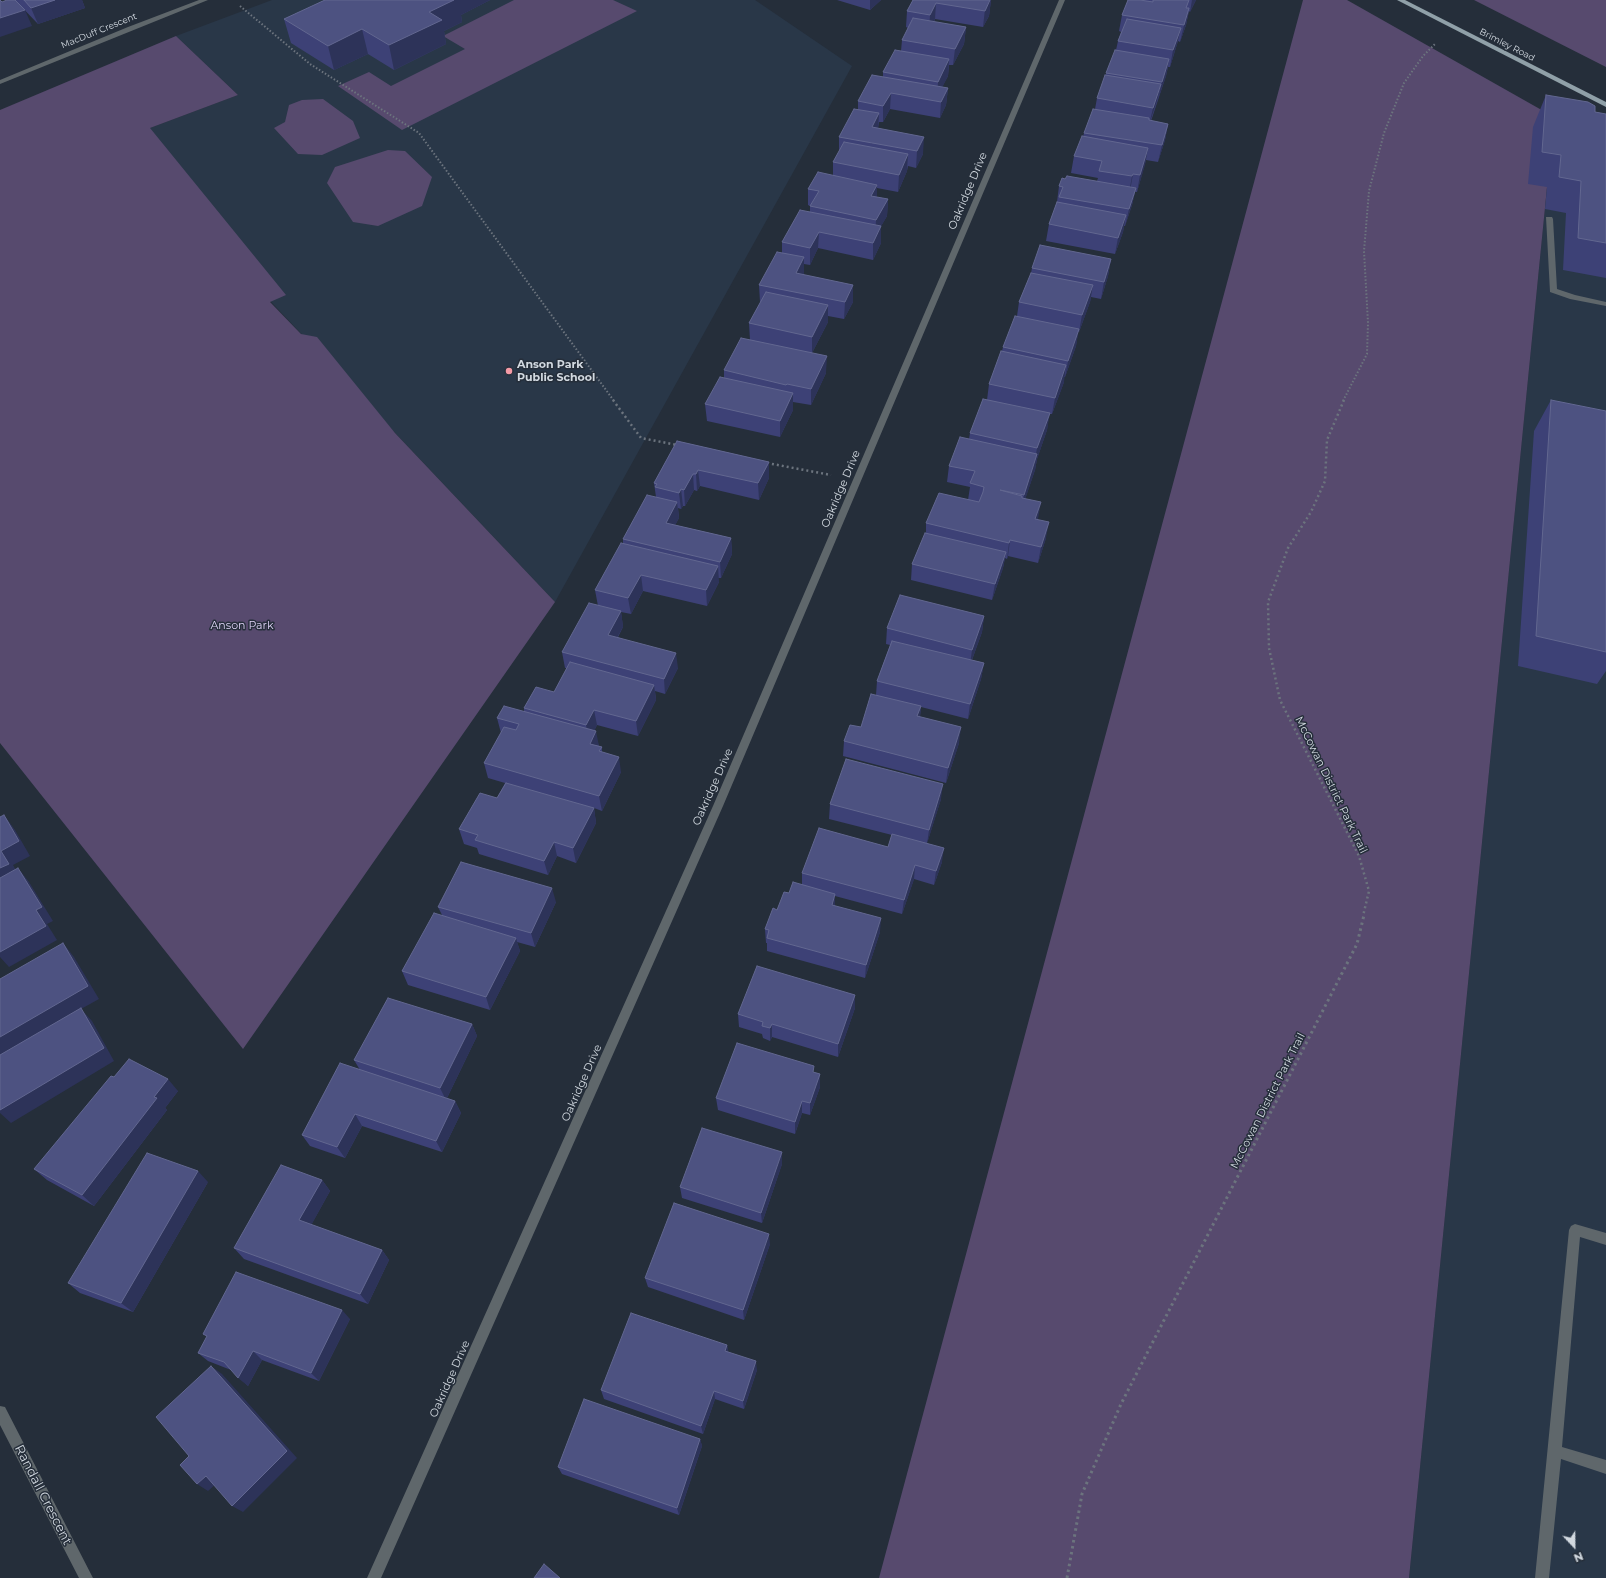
<!DOCTYPE html>
<html>
<head>
<meta charset="utf-8">
<style>
  body { margin:0 }
  #map { position:relative; width:1606px; height:1578px; overflow:hidden; background:#252e3a; font-family:Montserrat,sans-serif }
  canvas { display:block }
  .north { position:absolute; left:1554px; top:1526px; width:40px; height:40px; -webkit-text-stroke:3px #252e3a; paint-order:stroke; rotate:158deg; font-size:11px; font-weight:700; line-height:16px; text-align:center; color:#d2d9e0 }
  .north::after { content:''; display:block; margin:auto; width:14px; height:18px; background:#d2d9e0; clip-path:polygon(50% 0,100% 100%,50% 72%,0 100%) }
</style>
</head>
<body>
<div id="map">
<canvas width="1606" height="1578"></canvas>
<div class="north">N</div>
</div>
<script>
const context = document.querySelector('canvas').getContext('2d');
context.lineJoin = 'round';
function fill(path, color) {
  context.fillStyle = color;
  context.fill(path, 'evenodd');
}
function shape(rows) {
  const path = new Path2D();
  for (const r of rows) {
    path.moveTo(r[0], r[1]);
    for (let i = 2; i < r.length; i += 2) path.lineTo(r[i], r[i + 1]);
  }
  return path;
}
function trace(path, color, width, dash) {
  context.strokeStyle = color;
  context.lineWidth = width;
  context.lineCap = dash ? 'butt' : 'round';
  context.setLineDash(dash || []);
  context.stroke(path);
}
function drawText(font, color, halo, rows, align = 'center') {
  context.font = font + ' Montserrat,sans-serif';
  context.lineWidth = 3;
  context.setLineDash([]);
  context.textBaseline = 'middle';
  context.strokeStyle = halo;
  context.fillStyle = color;
  for (const [text, x, y, turn = 0] of rows) {
    context.save();
    context.translate(x, y);
    context.rotate((+turn || 0) * Math.PI / 180);
    context.textAlign = isNaN(turn) ? turn : align;
    if (halo) context.strokeText(text, 0, 0);
    context.fillText(text, 0, 0);
    context.restore();
  }
}
fill(shape([
  [272,0,755,0,852,66,555,602,118,140,238,95,176,36],
  [1554,117,1606,145,1606,1578,1409,1578]
]), '#293748');
fill(shape([
  [514,0,613,0,637,11,402,130,338,86,369,72,391,86,465,49,443,36],
  [1303,0,1347,0,1554,117,1409,1578,879,1578],
  [1474,0,1606,0,1606,67],
  [176,36,238,95,150,128,286,295,270,302,301,334,317,337,395,433,555,602,243,1049,0,743,0,110],
  [323,99,353,121,360,138,322,155,298,154,274,128,285,122,289,105,302,100],
  [388,150,405,151,432,177,422,206,378,226,353,222,327,183,335,167]
]), '#574a6e');
trace(shape([
  [240,6,310,64,419,133,614,401],
  [1343,401,1367,354,1368,323,1364,251,1369,191,1384,133,1404,83,1423,56,1435,44]
]), '#6c747e', 2, [1.5, 2]);
trace(shape([
  [613,400,641,438,677,445],
  [1344,400,1327,440,1325,481,1311,512,1288,548,1268,602,1269,648,1280,700,1359,856,1369,891,1363,916],
  [767,463,831,475]
]), '#6c747e', 2.5, [2, 3]);
trace(shape([
  [1067,1578,1082,1494,1121,1404,1357,944,1364,915]
]), '#6c747e', 3, [2.5, 3.5]);
fill(shape([
  [199,0,208,0,0,84,0,80,128,27,199,0],
  [1059,0,1065,0,723,806,381,1578,367,1578,713,806,1059,0],
  [1546,217,1552,217,1553,219,1557,289,1575,295,1606,302,1606,306,1570,299,1550,292,1546,217],
  [1575,1224,1606,1233,1606,1245,1580,1237,1562,1447,1606,1460,1606,1474,1561,1459,1549,1578,1535,1578,1569,1230,1571,1226,1575,1224],
  [0,1406,5,1407,93,1578,79,1578,0,1425,0,1406]
]), '#5f676b');
fill(shape([
  [1397,0,1405,0,1606,102,1606,107,1397,0]
]), '#90a0a8');
fill(shape([
  [15,0,82,0,85,8,38,24],
  [325,0,490,0,461,15,462,22,444,31,446,44,394,70,368,54,334,70,291,43,284,19],
  [837,0,881,0,870,10],
  [913,0,991,0,989,16,983,27,935,19,934,22,966,27,964,44,953,65,949,65,948,76,942,87,948,88,946,105,940,118,890,109,883,122,879,122,878,128,923,154,916,168,908,166,907,171,898,192,877,188,877,197,888,199,887,216,881,226,881,243,873,260,818,248,810,265,804,264,804,275,853,302,844,319,828,316,828,322,812,353,826,373,811,405,793,402,793,410,780,437,707,421,705,404,724,378,724,370,750,340,749,323,761,302,760,302,759,285,782,253,782,242,810,212,810,206,808,205,808,189,833,176,833,162,839,152,839,137,858,110,858,101,883,77,883,72,901,51,902,40,908,28,906,27,907,11],
  [1128,0,1196,0,1190,12,1189,11,1186,25,1180,42,1178,41,1170,67,1168,67,1166,76,1151,121,1168,124,1165,140,1158,162,1146,160,1137,192,1135,192,1132,205,1125,226,1124,226,1123,232,1115,254,1046,241,1049,224,1057,202,1059,186,1097,181,1098,178,1071,173,1074,156,1083,137,1084,133,1095,109,1097,98,1106,75,1106,73,1116,50,1118,41,1121,32,1119,31,1122,15],
  [1546,95,1595,112,1606,114,1606,278,1563,270,1566,213,1545,209,1547,187,1528,184,1533,127],
  [1111,259,1108,276,1101,299,1091,297,1090,302,1079,332,1078,332,1076,346,1065,377,1064,377,1064,382,1052,414,1049,414,1047,430,1037,459,1035,470,1025,499,1038,520,1046,538,1038,563,1008,556,1007,559,1005,558,1003,568,992,600,911,580,912,564,926,533,926,523,968,500,970,487,947,482,949,466,969,439,970,433,987,400,989,384,1002,351,1003,347,1017,316,1019,302,1031,273,1032,268],
  [1551,400,1606,411,1606,671,1597,684,1518,666,1534,431],
  [677,441,769,462,769,478,759,500,700,486,697,491,694,490,685,506,683,506,681,509,678,508,679,518,675,525,731,538,732,554,721,578,718,578,719,582,707,606,643,591,631,614,621,612,623,627,618,637,678,668,665,694,655,691,656,700,638,736,597,725,594,731,599,746,602,747,602,752,621,772,602,811,594,808,596,823,576,863,557,856,548,875,479,854,477,848,464,844,459,829,497,798,505,783,488,778,484,763,501,733,497,718,524,711,524,708,554,692,567,668,565,668,562,652,598,606,595,590,623,543,623,539,656,497,654,483],
  [984,616,982,632,972,660,984,663,981,679,968,719,921,707,920,717,959,743,946,783,843,756,844,741,861,727,876,695,877,681,890,645,886,644,887,628],
  [941,799,927,843,942,862,934,885,914,879,902,914,835,896,835,906,880,932,865,978,767,951,767,943,766,943,765,929,789,893,802,885,802,873,888,847,892,835,829,819,830,804],
  [556,902,535,947,517,942,520,951,490,1010,408,985,402,971,442,915,438,907],
  [855,995,855,1008,838,1057,772,1037,770,1041,763,1038,762,1034,739,1027,738,1014],
  [472,1024,477,1036,447,1098,455,1101,461,1113,442,1152,362,1126,345,1158,310,1146,302,1135,360,1070,354,1060],
  [814,1073,820,1074,820,1087,810,1115,802,1113,795,1134,718,1110,716,1098],
  [114,1077,178,1091,165,1108,167,1110,94,1206,47,1180,34,1169],
  [782,1164,762,1223,682,1198,680,1187],
  [322,1180,330,1191,311,1225,382,1250,389,1260,368,1304,244,1259,234,1248],
  [208,1182,133,1312,80,1293,68,1283],
  [770,1244,744,1320,648,1287,645,1278],
  [350,1319,319,1381,262,1360,248,1386,231,1370,208,1361,198,1353,207,1337,203,1334],
  [727,1345,728,1352,757,1370,744,1409,715,1399,703,1434,604,1399,601,1390],
  [700,1439,702,1446,679,1515,562,1474,558,1467]
]), '#3d4176');
fill(shape([
  [55,0,82,0,85,8,38,24,31,8],
  [451,0,490,0,461,15,462,22,444,31,446,44,394,70,389,45,429,12],
  [870,0,881,0,870,10],
  [986,0,991,0,989,16,983,27],
  [1192,0,1196,0,1190,12],
  [936,3,935,19,929,31,930,15],
  [1189,8,1186,25,1180,42,1184,25],
  [25,10,32,26,0,37,0,18],
  [966,27,964,44,953,65,955,49],
  [1181,28,1177,44,1170,67,1173,50],
  [362,29,368,54,334,70,328,46],
  [949,59,948,76,937,98,938,82],
  [1169,59,1166,76,1158,99,1162,82],
  [1161,84,1157,101,1149,125,1153,108],
  [948,88,946,105,940,118,941,102],
  [891,93,890,109,883,122,883,106],
  [879,113,878,130,871,144,872,127],
  [1168,124,1165,140,1158,162,1162,145],
  [924,137,923,154,916,168,917,151],
  [1148,148,1145,165,1137,192,1140,175],
  [908,154,907,171,898,192,899,175],
  [1133,174,1130,191,1129,193,1132,176],
  [877,185,877,202,871,196],
  [1136,188,1132,205,1125,226,1129,209],
  [888,199,887,216,875,237,876,220],
  [1126,215,1123,232,1115,254,1118,238],
  [881,226,881,243,873,260,873,243],
  [819,232,818,248,810,265,810,248],
  [804,257,804,274,796,290,796,273],
  [1111,259,1108,276,1101,299,1104,282],
  [853,285,853,302,844,319,845,302],
  [1093,285,1090,302,1079,332,1082,315],
  [828,305,828,322,812,353,812,337],
  [1079,329,1076,346,1065,377,1068,361],
  [827,356,826,373,811,405,811,389],
  [1066,365,1064,382,1052,414,1055,398],
  [793,393,793,410,780,437,780,421],
  [1050,413,1047,430,1037,459,1035,470,1021,512,1024,495,1035,460,1037,448],
  [769,462,769,478,759,500,758,483],
  [698,470,700,486,697,491,696,474],
  [693,474,694,490,685,506,684,490],
  [681,489,683,506,681,509,679,493],
  [677,502,679,518,668,539,666,523],
  [1041,502,1038,519,1032,535,1035,519],
  [1049,522,1046,538,1038,563,1041,547],
  [731,538,732,554,721,578,720,562],
  [1010,540,1008,556,1007,559,1009,543],
  [1006,552,1003,568,992,600,995,584],
  [718,566,719,582,707,606,706,590],
  [641,575,643,591,631,614,628,598],
  [621,611,623,627,610,650,608,635],
  [984,616,982,632,970,665,972,650],
  [676,653,678,668,665,694,664,679],
  [984,663,981,679,968,719,970,704],
  [654,685,656,700,638,736,636,721],
  [921,706,919,722,917,716],
  [594,710,597,725,589,741,586,725],
  [961,727,959,743,946,783,948,768],
  [596,731,599,746,590,744],
  [619,757,621,772,602,811,599,796],
  [943,784,941,799,927,844,929,830],
  [594,808,596,823,576,863,573,848],
  [4,815,15,830,30,856,13,865,20,878,0,889,0,868],
  [554,842,557,856,548,875,544,861],
  [944,848,942,862,934,885,936,871],
  [915,865,914,879,902,914,904,900],
  [18,868,29,882,53,921,47,924,57,940,9,967,0,957,0,952,36,910],
  [552,888,556,902,535,947,531,933],
  [835,894,835,908,832,905],
  [881,918,880,932,865,978,866,965],
  [516,938,520,951,490,1010,486,997],
  [63,943,74,957,99,999,81,1009,92,1021,114,1061,11,1123,0,1113,0,1037],
  [855,995,855,1008,838,1057,838,1044],
  [472,1024,477,1036,446,1100,440,1088],
  [772,1024,772,1037,770,1041,770,1028],
  [820,1074,820,1087,810,1115,810,1103],
  [168,1079,178,1091,165,1108,167,1110,94,1206,82,1195,154,1097],
  [455,1101,461,1113,442,1152,436,1141],
  [802,1101,802,1113,795,1134,795,1122],
  [355,1114,362,1126,345,1158,337,1147],
  [782,1152,782,1164,762,1223,761,1213],
  [198,1171,208,1182,133,1312,121,1303],
  [322,1180,330,1191,308,1231,299,1220],
  [769,1234,770,1244,744,1320,743,1310],
  [382,1250,389,1260,368,1304,360,1294],
  [342,1310,350,1319,319,1381,311,1373],
  [727,1345,729,1354,725,1351],
  [253,1351,262,1360,248,1386,238,1378],
  [756,1361,757,1370,744,1409,743,1401],
  [211,1366,222,1374,297,1458,243,1512,232,1506],
  [714,1391,715,1399,703,1434,701,1426],
  [700,1439,702,1446,679,1515,677,1508],
  [206,1476,217,1483,208,1491,197,1484]
]), '#2d3359');
const building = shape([
  [0,0,2,2,7,0,15,0,25,10,0,18,0,0],
  [24,0,55,0,31,8,24,0],
  [325,0,454,0,429,12,442,20,389,45,362,29,328,46,284,19,325,0],
  [913,0,990,0,985,11,936,3,930,15,907,11,913,0],
  [1128,0,1140,0,1153,2,1153,0,1189,0,1186,8,1189,8,1184,25,1122,15,1128,0],
  [913,18,966,27,955,49,902,40,913,18],
  [1127,19,1181,28,1173,50,1118,41,1127,19],
  [895,50,949,59,938,82,883,72,895,50],
  [1115,50,1169,59,1162,82,1106,73,1115,50],
  [872,75,948,88,941,102,891,93,883,106,858,101,872,75],
  [1105,75,1161,84,1153,108,1097,98,1105,75],
  [1546,95,1588,102,1595,106,1595,112,1606,114,1606,243,1578,238,1581,181,1559,177,1561,155,1542,152,1546,95],
  [854,109,879,113,872,127,924,137,917,151,839,137,854,109],
  [1093,109,1149,118,1149,120,1168,124,1162,145,1084,133,1093,109],
  [1082,136,1148,148,1140,175,1133,174,1132,176,1099,171,1102,161,1074,156,1082,136],
  [844,142,908,154,899,175,833,162,844,142],
  [818,172,877,185,871,196,888,199,876,220,810,206,819,191,808,189,818,172],
  [1067,176,1136,188,1129,209,1059,197,1063,187,1059,186,1062,178,1065,179,1067,176],
  [1057,202,1126,215,1118,238,1049,224,1057,202],
  [800,210,881,226,873,243,819,232,810,248,782,242,800,210],
  [1040,245,1111,259,1104,282,1032,268,1040,245],
  [777,252,804,257,796,273,853,285,845,302,759,285,777,252],
  [1031,273,1093,285,1082,315,1019,302,1031,273],
  [766,292,828,305,812,337,749,323,766,292],
  [1015,316,1079,329,1068,361,1003,347,1015,316],
  [741,338,827,356,811,389,787,384,786,385,724,370,741,338],
  [1001,351,1066,365,1055,398,989,384,1001,351],
  [720,377,793,393,780,421,705,404,720,377],
  [983,399,1050,413,1037,448,970,433,983,399],
  [1551,400,1606,411,1606,652,1536,636,1551,400],
  [960,437,1037,454,1024,495,1000,490,1022,496,1022,498,1041,502,1035,519,1049,522,1041,547,1010,540,1009,543,926,523,939,493,979,502,983,492,984,487,970,483,975,471,949,466,960,437],
  [677,441,769,462,758,483,698,470,696,474,693,474,684,490,681,489,679,493,655,487,657,484,654,483,677,441],
  [647,495,677,502,666,523,731,538,720,562,623,539,647,495],
  [925,533,1006,552,995,584,912,564,925,533],
  [621,543,718,566,706,590,641,575,628,598,595,590,621,543],
  [900,595,984,616,972,650,887,628,900,595],
  [589,603,621,611,608,635,676,653,664,679,562,652,589,603],
  [892,641,984,663,970,704,877,681,892,641],
  [570,662,654,685,636,721,594,710,586,725,524,708,536,687,554,692,570,662],
  [871,694,921,706,917,716,961,727,948,768,844,741,850,725,861,727,871,694],
  [504,706,596,731,590,744,602,747,599,751,619,757,599,796,484,763,504,727,516,730,519,724,497,718,504,706],
  [846,759,943,784,929,830,830,804,846,759],
  [506,783,594,808,573,848,554,842,544,861,475,840,478,835,459,829,480,793,497,798,506,783],
  [4,815,19,841,1,851,9,864,0,868,0,817,4,815],
  [819,828,888,847,892,834,944,848,936,871,915,865,904,900,802,873,819,828],
  [461,862,552,888,531,933,438,907,461,862],
  [18,868,42,907,36,910,46,926,0,952,0,878,18,868],
  [793,882,835,894,832,905,881,918,866,965,767,938,769,930,765,929,773,908,777,910,784,892,789,893,793,882],
  [434,913,516,938,486,997,402,971,434,913],
  [63,943,88,986,0,1037,0,979,63,943],
  [757,966,855,995,838,1044,772,1024,770,1028,762,1026,763,1022,738,1014,757,966],
  [388,998,472,1024,440,1088,354,1060,388,998],
  [81,1008,104,1048,0,1110,0,1055,81,1008],
  [737,1043,814,1066,813,1072,820,1074,810,1103,802,1101,795,1122,716,1098,737,1043],
  [129,1059,168,1079,154,1097,157,1098,82,1195,34,1169,111,1076,114,1077,129,1059],
  [340,1063,455,1101,436,1141,355,1114,337,1147,302,1135,340,1063],
  [702,1128,782,1152,761,1213,680,1187,702,1128],
  [147,1153,198,1171,121,1303,68,1283,147,1153],
  [281,1165,322,1180,299,1220,382,1250,360,1294,234,1248,281,1165],
  [674,1203,769,1234,743,1310,645,1278,674,1203],
  [236,1272,342,1310,311,1373,253,1351,238,1378,224,1362,198,1353,207,1336,203,1334,236,1272],
  [631,1313,727,1345,725,1351,756,1361,743,1401,714,1391,701,1426,601,1390,631,1313],
  [211,1366,287,1451,232,1506,206,1476,197,1484,180,1465,189,1456,156,1417,211,1366],
  [584,1399,700,1439,677,1508,558,1467,584,1399],
  [544,1564,560,1578,534,1578,544,1564]
]);
fill(building, '#4d5281');
trace(building, '#626790', 1);
for (const [x, y, r, color] of [
  [509,371,4,"#f49aa6"]
]) {
  const dot = new Path2D();
  dot.arc(x, y, r, 0, 2 * Math.PI);
  context.fillStyle = color;
  context.fill(dot);
  trace(dot, '#252e3a', 1.5);
}
drawText('9px', '#d2d9e0', '#252e3a', [
  ["MacDuff Crescent",99,31,-22],
  ["Brimley Road",1507,45,27]
]);
drawText('11px', '#d2d9e0', '#252e3a', [
  ["Oakridge Drive",968,191,-67],
  ["Oakridge Drive",841,489,-67],
  ["McCowan District Park Trail",1331,785,64],
  ["Oakridge Drive",713,787,-66],
  ["Oakridge Drive",582,1083,-66],
  ["McCowan District Park Trail",1268,1101,-63],
  ["Oakridge Drive",450,1379,-66]
]);
drawText('bold 11px', '#d2d9e0', '#252e3a', [
  ["Anson Park",517,365],
  ["Public School",517,378]
], 'left');
drawText('11px', '#dfd3f7', '#252e3a', [
  ["Anson Park",242,626]
]);
drawText('13px', '#d2d9e0', '#252e3a', [
  ["Randall Crescent",43,1495,63]
]);
</script>
</body>
</html>
